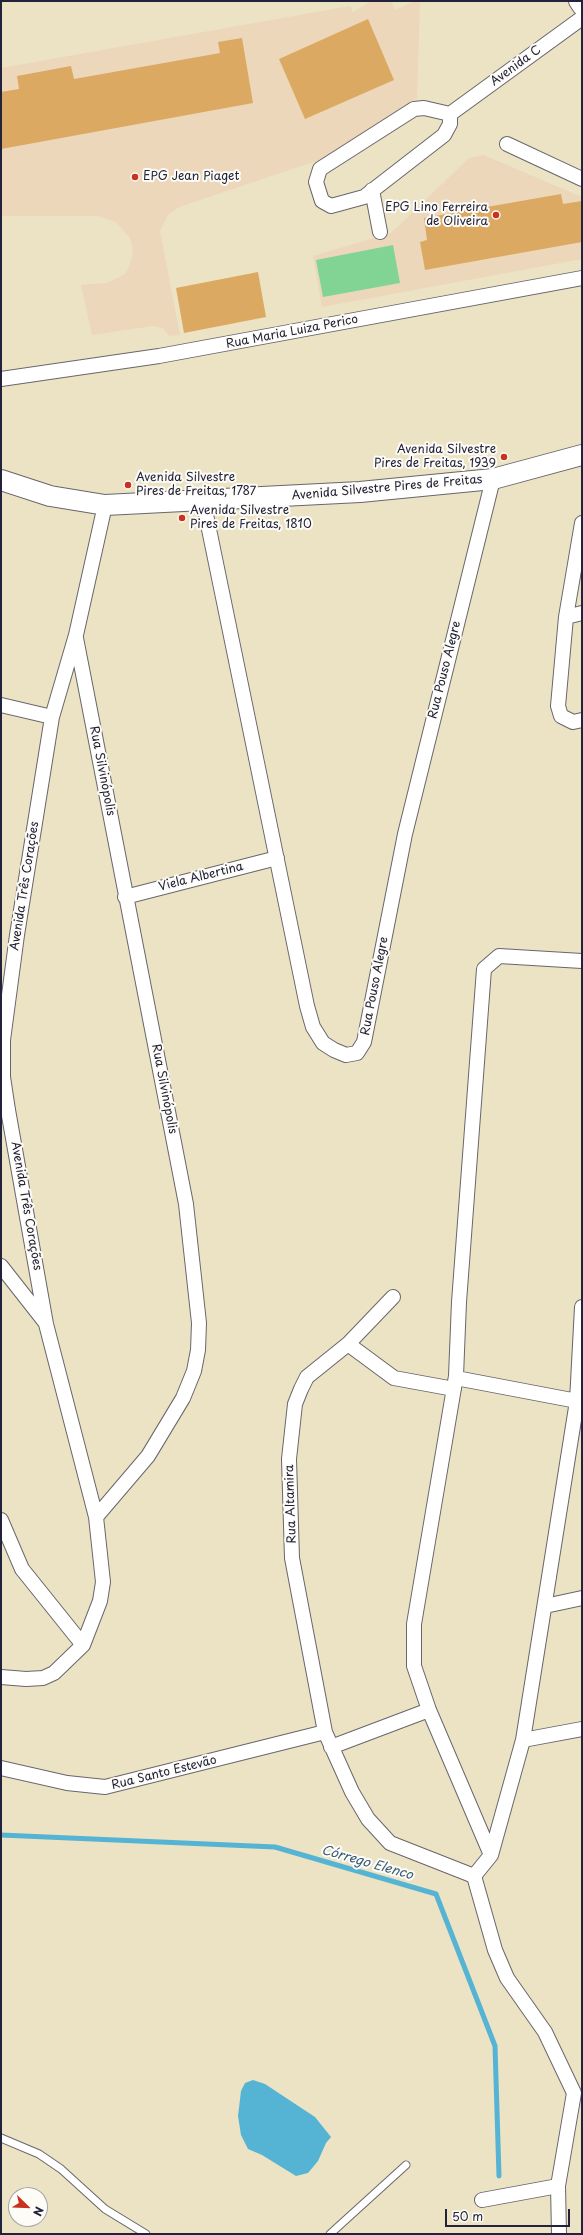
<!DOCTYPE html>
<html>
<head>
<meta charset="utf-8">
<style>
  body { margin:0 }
  #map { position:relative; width:583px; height:2235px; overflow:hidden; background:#ebe3c3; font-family:"Playpen Sans",sans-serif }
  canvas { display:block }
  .frame { position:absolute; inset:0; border:2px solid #22223b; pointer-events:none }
  .north { position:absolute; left:8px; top:2187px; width:40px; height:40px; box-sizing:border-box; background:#fdfcf7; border:1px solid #a5a5ac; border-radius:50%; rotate:113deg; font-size:11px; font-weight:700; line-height:16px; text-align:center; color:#22223b }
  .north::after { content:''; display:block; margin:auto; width:14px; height:18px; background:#c8321e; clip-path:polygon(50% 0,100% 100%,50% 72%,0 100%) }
  .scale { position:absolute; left:445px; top:2209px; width:125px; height:18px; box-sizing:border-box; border:2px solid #22223b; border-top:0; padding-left:5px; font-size:12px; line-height:14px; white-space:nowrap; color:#22223b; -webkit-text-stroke:3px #fdfcf7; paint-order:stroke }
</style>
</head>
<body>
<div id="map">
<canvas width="583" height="2235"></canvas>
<div class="frame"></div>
<div class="north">N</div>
<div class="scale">50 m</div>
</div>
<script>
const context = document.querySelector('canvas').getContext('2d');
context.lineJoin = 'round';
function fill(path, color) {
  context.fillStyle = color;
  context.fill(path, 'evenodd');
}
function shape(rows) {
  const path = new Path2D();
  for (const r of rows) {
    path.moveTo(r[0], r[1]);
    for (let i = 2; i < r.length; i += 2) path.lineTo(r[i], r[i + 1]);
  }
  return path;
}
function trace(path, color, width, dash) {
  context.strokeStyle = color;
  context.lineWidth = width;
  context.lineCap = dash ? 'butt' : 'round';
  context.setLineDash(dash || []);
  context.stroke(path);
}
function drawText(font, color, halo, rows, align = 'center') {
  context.font = font + ' "Playpen Sans",sans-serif';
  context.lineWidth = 4;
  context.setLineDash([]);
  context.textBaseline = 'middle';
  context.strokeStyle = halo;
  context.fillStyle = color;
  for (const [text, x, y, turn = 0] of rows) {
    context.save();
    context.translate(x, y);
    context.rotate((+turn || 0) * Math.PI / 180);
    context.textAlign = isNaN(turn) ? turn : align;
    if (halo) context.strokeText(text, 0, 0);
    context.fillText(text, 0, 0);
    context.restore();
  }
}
fill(shape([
  [371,1,391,1,395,10,415,1,420,1,417,98,322,159,179,207,168,215,160,231,180,335,169,336,163,328,153,326,92,335,81,285,106,283,124,275,130,265,133,250,130,238,116,222,98,216,1,216,1,68,350,6,353,12],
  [484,155,582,197,582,259,322,307,313,256,391,233,469,158]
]), '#ecd7ba');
fill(shape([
  [393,245,400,283,323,297,316,260]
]), '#82d495');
fill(shape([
  [253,2080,265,2084,315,2117,331,2137,326,2143,318,2161,308,2173,296,2176,262,2155,248,2149,241,2135,238,2116,241,2091,245,2083]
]), '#55b3d4');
trace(shape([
  [1,1835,275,1847,436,1894,495,2046,499,2176]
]), '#55b3d4', 5);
fill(shape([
  [368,19,394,80,305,119,279,59],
  [242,38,253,103,1,149,1,92,19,89,17,76,71,66,74,79,220,53,218,42],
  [561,194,563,204,582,201,582,242,425,270,420,242,427,240,424,218],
  [258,272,266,317,184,333,176,288]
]), '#dba962');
const service = shape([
  [1,2138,39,2154,61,2169,105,2209,146,2234],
  [330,2234,406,2165]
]);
const minor = shape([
  [424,108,450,114,450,124,444,135,364,197,331,206,322,201,316,182,320,169,414,109,424,108],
  [450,114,582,18],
  [507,144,582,179],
  [372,190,380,232],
  [1,379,159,356,582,278],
  [203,500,307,1006,313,1027,323,1043,334,1050,346,1055,357,1053,364,1042,405,834,493,479],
  [582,523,566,617,558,706,561,716,573,722,582,720],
  [566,617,582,613],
  [76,638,186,1204,199,1323,198,1350,194,1371,183,1398,148,1456,96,1517],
  [1,705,52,717],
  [125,897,277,858],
  [1,1266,45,1322],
  [393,1297,348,1344,307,1377,301,1389,295,1404,289,1459,292,1558,325,1732,352,1792,368,1819,390,1843,474,1876,495,1950,507,1978,545,2032,574,2093,558,2186,559,2234],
  [348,1344,394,1378,454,1389],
  [456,1378,577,1401],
  [1,1520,22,1569,83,1645],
  [545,1606,582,1598],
  [1,1677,26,1679,43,1678,54,1673,83,1645,100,1601,103,1582,96,1517,46,1324,8,1110,3,1077,3,1040,17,935,52,717,76,635,105,505],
  [523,1740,582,1729],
  [331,1747,429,1710],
  [1,1768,67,1783,105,1787,325,1732],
  [491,1855,429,1710,414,1666,414,1624,456,1376,459,1302,484,969,499,956,582,961],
  [474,1876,491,1855,523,1740,577,1401,582,1307],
  [482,2200,558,2186]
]);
const tertiary = shape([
  [578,1,582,7]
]);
const secondary = shape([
  [1,480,50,496,105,505,360,492,493,479,582,455]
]);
trace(service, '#68666b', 9);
trace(minor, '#68666b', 16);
trace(tertiary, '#68666b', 20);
trace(secondary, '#68666b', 22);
trace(service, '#fff', 7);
trace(minor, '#fff', 14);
trace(tertiary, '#fff', 18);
trace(secondary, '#fff', 20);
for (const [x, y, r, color] of [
  [135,177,4,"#c8321e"],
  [496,215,4,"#c8321e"],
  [504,457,4,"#c8321e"],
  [128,485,4,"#c8321e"],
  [182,518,4,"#c8321e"]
]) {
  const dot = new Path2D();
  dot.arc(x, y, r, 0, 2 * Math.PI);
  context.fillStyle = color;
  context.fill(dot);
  trace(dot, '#fdfcf7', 1.5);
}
drawText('12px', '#22223b', '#fdfcf7', [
  ["Avenida C",516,66,-36],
  ["Rua Maria Luiza Perico",292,332,-11],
  ["Avenida Silvestre Pires de Freitas",387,488,-5],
  ["Rua Pouso Alegre",445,670,-76],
  ["Rua Silvinópolis",102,771,79],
  ["Viela Albertina",201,877,-14],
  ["Avenida Três Corações",25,886,-81],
  ["Rua Pouso Alegre",375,986,-79],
  ["Rua Silvinópolis",164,1089,79],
  ["Avenida Três Corações",26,1206,80],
  ["Rua Altamira",291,1504,-92],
  ["Rua Santo Estevão",164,1773,-14]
]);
drawText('12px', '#22223b', '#fdfcf7', [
  ["EPG Jean Piaget",143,177],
  ["EPG Lino Ferreira",488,208,"right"],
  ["de Oliveira",488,222,"right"],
  ["Avenida Silvestre",496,450,"right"],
  ["Pires de Freitas, 1939",496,464,"right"],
  ["Avenida Silvestre",136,478],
  ["Pires de Freitas, 1787",136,492],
  ["Avenida Silvestre",190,511],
  ["Pires de Freitas, 1810",190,525]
], 'left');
drawText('italic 13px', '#365c78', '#fdfcf7', [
  ["Córrego Elenco",367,1863,16]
]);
</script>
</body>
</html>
